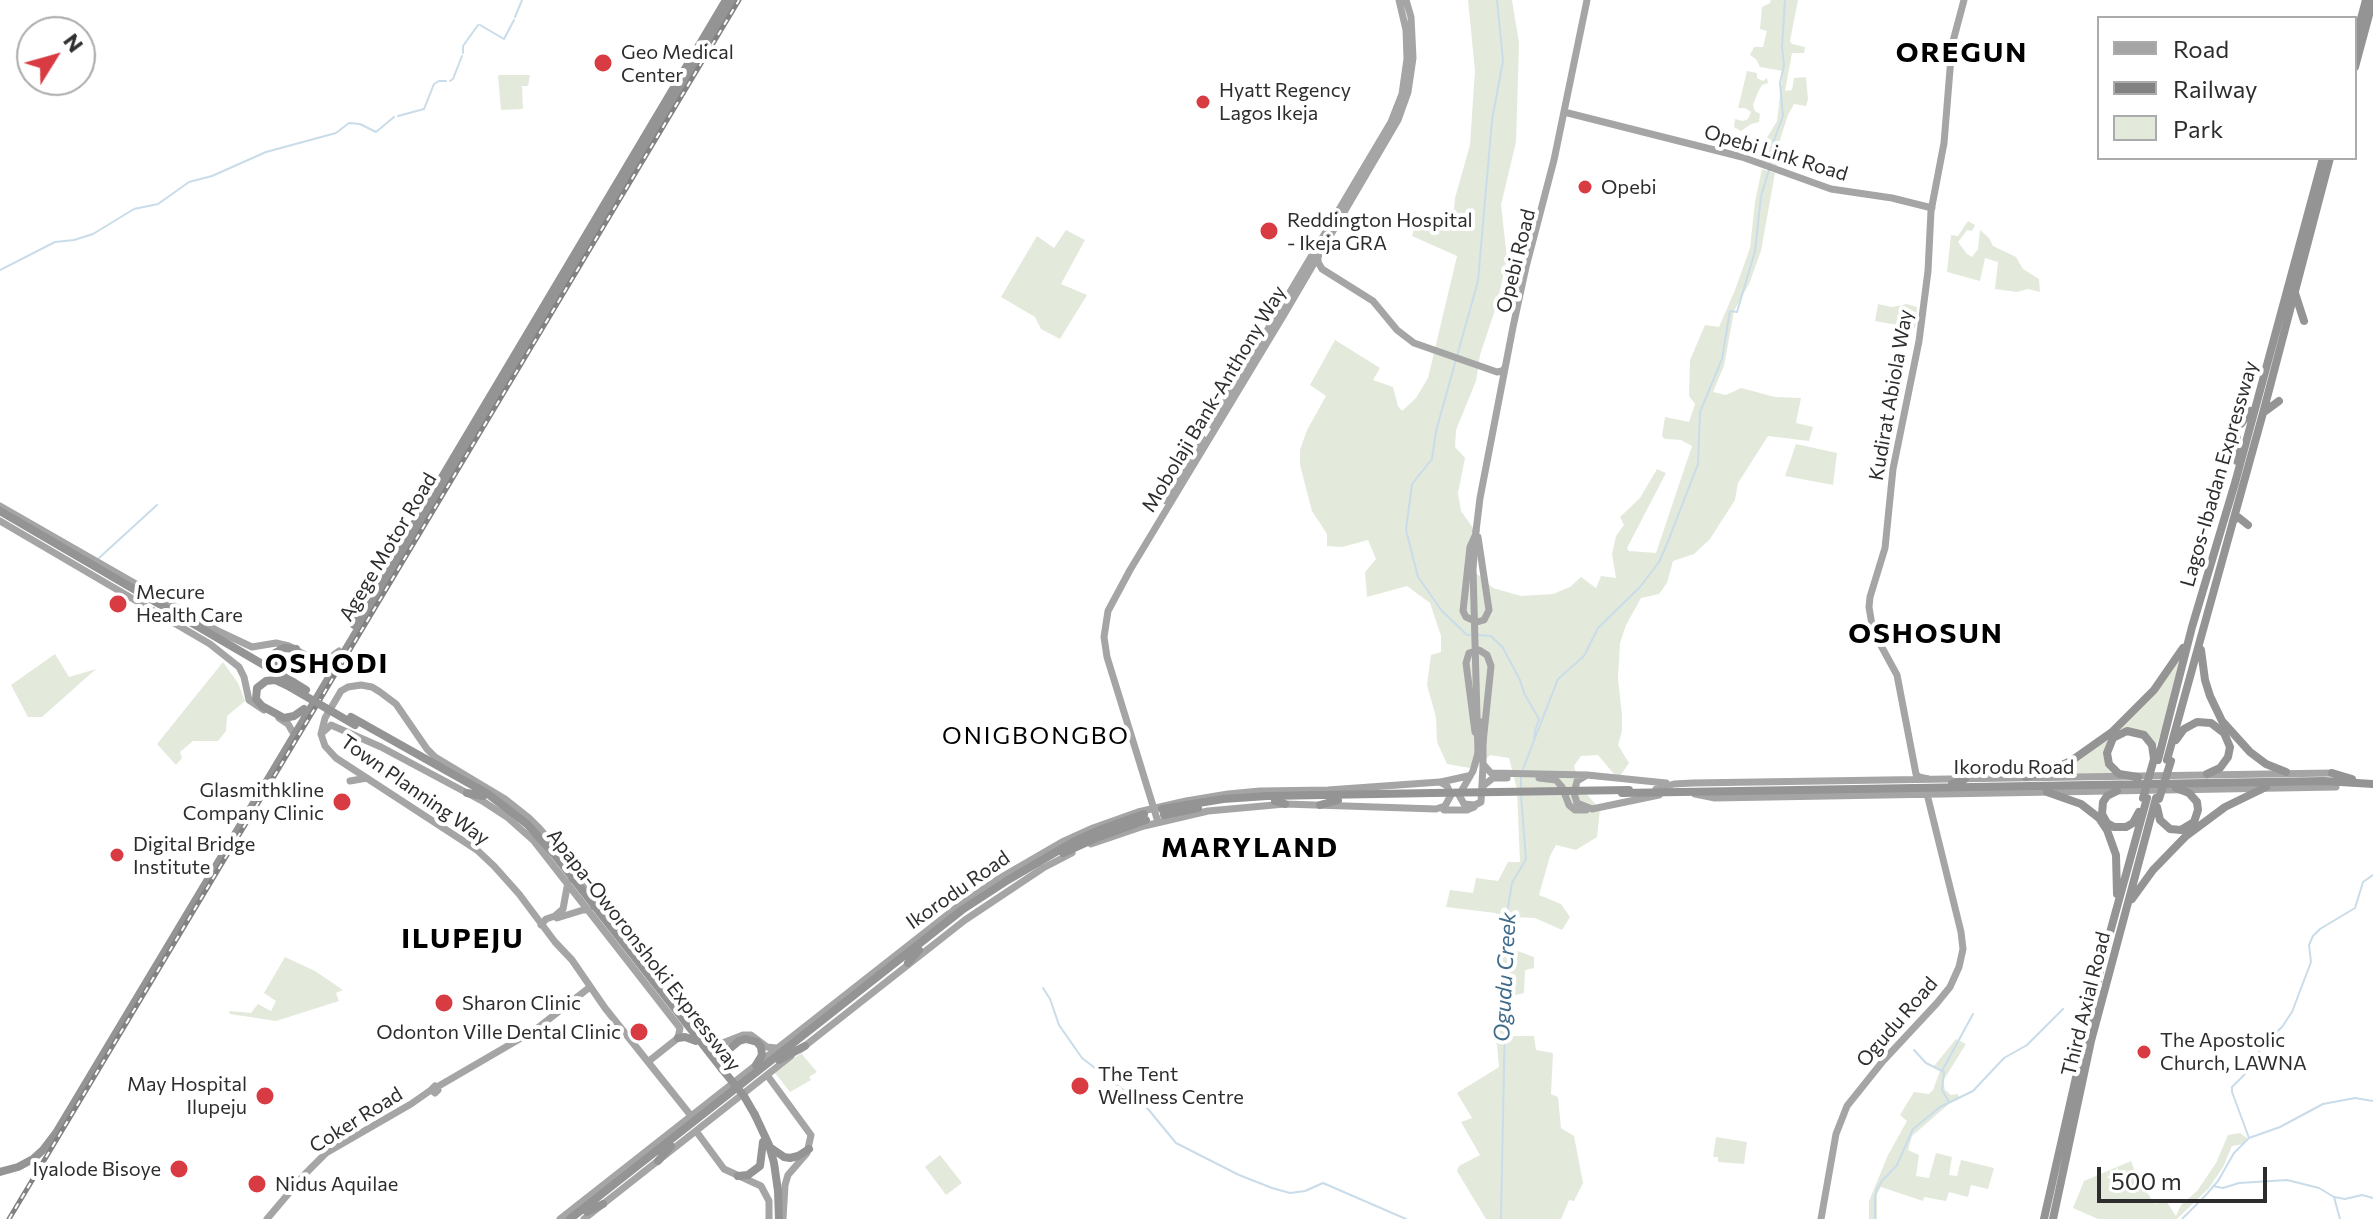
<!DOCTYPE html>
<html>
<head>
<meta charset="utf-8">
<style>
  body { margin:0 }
  #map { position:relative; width:2373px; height:1219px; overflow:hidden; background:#fff; font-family:Commissioner,sans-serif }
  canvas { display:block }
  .legend { position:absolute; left:2097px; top:16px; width:260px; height:144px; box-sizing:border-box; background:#fff; border:2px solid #ababab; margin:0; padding:10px 14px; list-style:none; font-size:24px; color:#2d2d2d }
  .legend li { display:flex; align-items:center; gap:16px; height:40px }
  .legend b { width:40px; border:2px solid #ababab }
  .north { position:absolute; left:16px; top:16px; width:80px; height:80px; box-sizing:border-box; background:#fff; border:2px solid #ababab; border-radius:50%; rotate:53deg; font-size:22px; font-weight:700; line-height:32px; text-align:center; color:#2d2d2d }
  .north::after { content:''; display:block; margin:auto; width:28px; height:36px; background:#d93b43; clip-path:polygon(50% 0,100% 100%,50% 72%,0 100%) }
  .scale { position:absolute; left:2097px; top:1167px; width:170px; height:36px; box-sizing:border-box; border:4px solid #2d2d2d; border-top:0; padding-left:10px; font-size:24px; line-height:28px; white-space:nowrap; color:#2d2d2d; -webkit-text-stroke:6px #fff; paint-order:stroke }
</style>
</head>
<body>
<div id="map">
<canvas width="2373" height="1219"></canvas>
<ul class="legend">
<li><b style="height:10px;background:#a5a5a5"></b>Road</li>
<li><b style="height:10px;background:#828282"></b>Railway</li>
<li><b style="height:22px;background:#e3eadc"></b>Park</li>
</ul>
<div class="north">N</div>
<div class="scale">500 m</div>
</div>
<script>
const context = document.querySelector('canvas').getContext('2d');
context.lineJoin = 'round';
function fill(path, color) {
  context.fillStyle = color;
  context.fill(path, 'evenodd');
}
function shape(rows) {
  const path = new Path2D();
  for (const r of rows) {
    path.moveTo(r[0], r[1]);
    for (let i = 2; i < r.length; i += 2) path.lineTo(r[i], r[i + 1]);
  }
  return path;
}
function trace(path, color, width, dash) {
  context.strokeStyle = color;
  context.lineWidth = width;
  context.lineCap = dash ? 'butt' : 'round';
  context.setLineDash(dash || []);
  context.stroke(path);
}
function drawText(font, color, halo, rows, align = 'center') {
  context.font = font + ' Commissioner,sans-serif';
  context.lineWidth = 8;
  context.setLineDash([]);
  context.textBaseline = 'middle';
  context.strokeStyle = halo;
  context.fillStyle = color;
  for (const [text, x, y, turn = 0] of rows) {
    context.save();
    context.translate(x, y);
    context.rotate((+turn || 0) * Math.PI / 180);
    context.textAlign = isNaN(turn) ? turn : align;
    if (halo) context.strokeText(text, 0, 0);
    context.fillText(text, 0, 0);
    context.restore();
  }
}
fill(shape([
  [1468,0,1512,0,1519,43,1516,142,1501,205,1507,258,1497,304,1480,355,1476,381,1456,430,1455,447,1465,458,1458,493,1461,511,1473,528,1475,572,1493,588,1521,596,1553,594,1570,587,1581,577,1596,588,1601,576,1616,578,1612,554,1616,536,1624,525,1620,517,1640,498,1657,469,1666,473,1627,548,1629,551,1656,553,1692,446,1681,440,1665,439,1662,436,1665,417,1689,422,1695,404,1689,396,1690,360,1705,325,1719,327,1735,290,1750,248,1755,202,1762,169,1775,173,1761,251,1749,284,1734,311,1724,366,1713,392,1726,395,1741,388,1775,397,1801,398,1796,423,1813,427,1809,441,1768,436,1738,483,1735,500,1710,539,1694,554,1673,561,1667,583,1659,594,1641,598,1626,625,1620,643,1618,678,1622,715,1622,731,1618,745,1629,763,1618,779,1598,755,1581,756,1574,766,1580,787,1600,809,1597,837,1576,850,1556,845,1550,856,1539,895,1561,904,1570,917,1562,930,1535,918,1513,917,1512,949,1534,957,1534,968,1525,970,1524,993,1516,995,1507,1001,1507,1036,1534,1036,1536,1050,1553,1053,1551,1094,1558,1097,1561,1128,1574,1136,1583,1183,1574,1201,1569,1200,1561,1219,1486,1219,1457,1171,1459,1166,1480,1155,1461,1122,1472,1118,1457,1093,1499,1067,1497,1045,1489,1028,1502,1017,1499,960,1506,932,1496,913,1446,907,1450,890,1473,893,1476,878,1498,881,1508,862,1520,862,1517,789,1509,758,1490,755,1476,769,1447,764,1437,742,1436,717,1427,685,1431,655,1441,652,1441,636,1430,603,1407,586,1367,597,1365,572,1376,559,1368,540,1342,547,1327,546,1327,534,1312,511,1300,465,1300,450,1307,430,1326,396,1310,385,1335,340,1380,368,1373,380,1393,387,1398,406,1402,411,1416,398,1428,378,1457,256,1412,236,1416,223,1453,219,1455,198,1470,145,1475,71],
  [1771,0,1798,0,1790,41,1792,44,1805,47,1804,53,1792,53,1785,91,1792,90,1794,78,1806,77,1808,99,1806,106,1794,104,1788,115,1776,152,1777,166,1761,161,1765,141,1777,121,1783,71,1760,67,1756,59,1750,55,1754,47,1763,47,1767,31,1760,29,1762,7,1770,3],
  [1747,71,1757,73,1757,78,1763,81,1767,78,1768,83,1762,85,1758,92,1753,105,1755,111,1760,114,1759,122,1751,124,1741,131,1734,127,1735,119,1743,121,1748,119,1751,112,1745,108,1738,108],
  [498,75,530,75,528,86,522,86,523,109,501,110],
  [1968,221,1975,225,1972,231,1967,230,1958,242,1967,254,1972,257,1978,249,1980,230,1989,238,1993,246,2016,257,2023,269,2039,279,2040,292,2028,289,2017,292,1995,289,1998,262,1985,258,1980,281,1947,272,1951,235,1958,236],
  [1066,230,1085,240,1061,284,1087,295,1060,339,1041,329,1035,317,1001,297,1037,236,1054,248],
  [1878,304,1892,307,1907,304,1917,307,1915,328,1875,321],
  [1796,444,1837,453,1833,485,1785,476],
  [55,654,69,677,96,669,42,717,28,717,11,685],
  [2180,658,2164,724,2155,749,2134,729,2106,747,2117,775,2041,776,2093,748],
  [223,662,238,683,245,701,227,716,226,731,218,741,193,741,180,752,182,758,176,765,157,744],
  [285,957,315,971,343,990,336,993,339,1001,276,1021,230,1014,229,1011,251,1013,258,1004,271,1011,276,1001,264,993],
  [1956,1039,1966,1044,1943,1081,1945,1090,1951,1095,1958,1094,1959,1099,1950,1103,1912,1136,1908,1150,1919,1155,1916,1176,1929,1178,1936,1153,1952,1157,1949,1175,1957,1176,1961,1160,1994,1168,1988,1189,1971,1185,1968,1197,1949,1192,1946,1201,1924,1197,1923,1201,1881,1187,1877,1194,1877,1219,1869,1219,1869,1201,1888,1155,1907,1121,1900,1115,1914,1092,1929,1094,1933,1090,1940,1071,1934,1066],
  [801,1053,817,1072,809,1077,811,1080,790,1092,775,1073],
  [2240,1133,2247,1138,2243,1144,2232,1146,2223,1167,2209,1188,2177,1219,2098,1219,2073,1208,2084,1181,2131,1161,2138,1180,2155,1204,2165,1199,2176,1216,2181,1205,2197,1191,2216,1163,2228,1135],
  [1716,1137,1747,1142,1744,1164,1718,1162,1718,1157,1713,1157],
  [940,1155,962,1183,946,1195,925,1167]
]), '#e3eadc');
trace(shape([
  [515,17,522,0],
  [480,25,504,39,514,20],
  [463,53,463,46,478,25],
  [450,81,453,79,462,56],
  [398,116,424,109,434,84,439,81,446,81],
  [1770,164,1773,143,1783,116,1780,83,1784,65,1782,47,1785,0],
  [0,270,55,242,74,240,93,234,134,209,158,204,189,182,212,176,266,152,336,133,349,123,360,124,376,132,394,117],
  [99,558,157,505],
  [1470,635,1467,635,1442,611,1418,577,1406,530,1412,484,1432,459,1436,431,1478,281,1492,120,1503,61,1497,0],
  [1477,635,1491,636,1503,648,1520,680,1524,693,1539,719,1535,731,1534,740],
  [1523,769,1558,679,1584,656,1598,628,1640,587,1659,562,1667,544,1698,464,1700,412,1722,359,1730,311,1737,312,1755,251,1761,196,1769,170],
  [1521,789,1521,775],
  [1043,988,1050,999,1059,1025,1082,1058,1148,1109,1176,1143,1239,1175,1272,1188,1290,1193,1305,1191,1323,1183,1406,1219],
  [1914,1050,1926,1063,1944,1072,1942,1090,1949,1102],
  [1943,1069,1973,1014],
  [2249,1138,2232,1092,2232,1087,2245,1074,2263,1045,2282,1027,2292,1012,2311,962,2309,945,2313,936,2320,929,2355,908,2363,882,2373,875],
  [2213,1186,2223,1188,2239,1183,2287,1180,2319,1188,2334,1197,2345,1199,2362,1195,2373,1198],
  [2334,1197,2340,1219],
  [1501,1219,1505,1017,1502,960,1507,938,1505,925,1512,883,1526,859,1521,795],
  [1875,1219,1875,1196,1877,1189,1882,1181,1897,1165,1913,1129,1940,1107,1973,1091,2004,1058,2027,1045,2063,1009],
  [2182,1219,2205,1196,2218,1181,2234,1153,2249,1138,2280,1127,2323,1104,2355,1098,2373,1101]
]), '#c9dce9', 2);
trace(shape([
  [1564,112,1742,157,1831,189,1892,198,1932,208],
  [1318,258,1318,262,1322,269,1373,301,1397,330,1414,343,1497,372,1502,371,1505,368],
  [1211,425,1391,122,1402,94,1407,59,1406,30,1399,0],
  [1166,501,1203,439],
  [0,506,218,631,252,647,276,643,289,646,317,661,327,671],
  [0,521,210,644,239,667,244,677,249,700,264,710],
  [1476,531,1480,498,1513,327,1526,267,1554,160,1587,0],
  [1475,536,1470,547,1463,611,1466,617,1477,622,1484,620,1489,610,1478,537],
  [317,661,327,660,339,651],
  [279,718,288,724,292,731],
  [1475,732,1466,663,1469,653,1479,650,1487,655,1491,666,1483,743,1483,764,1491,773,1587,775,1666,783],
  [322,733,331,725,381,747,484,802,507,817,534,841,680,1028,678,1038,649,1061],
  [321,734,325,718,341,691,348,687,361,685,372,687,380,692,396,704,427,749,435,757,505,799,529,818,540,829,564,857,707,1040,720,1044,743,1035,751,1035,767,1047,776,1048],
  [321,734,325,746,336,758,477,850,494,866,519,894,555,942,572,960,605,1008,692,1117],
  [1478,753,1473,771,1459,795,1464,804,1475,805,1481,802,1483,766],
  [1587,775,1577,781,1574,793,1577,803,1592,809,1659,795],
  [1539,778,1556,780,1562,787,1569,805,1575,810,1586,810],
  [1928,779,1919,777,1916,774,1897,675,1873,631,1869,607,1870,597,1885,548,1893,469,1919,341,1928,271,1931,211,1944,143,1952,45,1964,0],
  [350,781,367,778],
  [1441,782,1468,776],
  [1483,786,1493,778,1507,778],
  [1656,789,1674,784,1693,783,2332,773],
  [1695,794,1715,798,2336,787],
  [1442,808,1444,810,1467,810,1474,807],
  [1158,822,1107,657,1104,637,1108,611,1130,570,1285,313,1398,120,1408,92,1413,58,1411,17,1406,0],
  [557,918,583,910,589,910],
  [541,925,546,919,555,916,563,909,568,882],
  [801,1049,965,920,1043,868,1072,853],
  [767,1075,811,1135,807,1153,788,1175,785,1185,783,1219],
  [435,1086,438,1090,435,1093,431,1090,435,1086],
  [437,1087,535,1030,590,987],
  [696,1131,724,1169,761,1186,769,1201,769,1219],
  [267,1219,305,1174,326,1153,411,1104,431,1090],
  [560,1219,956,908,1000,878,1062,842,1093,828,1138,812,1186,801,1228,794,1260,791,1328,790,1440,782,1447,786,1451,795,1445,806,1436,809,1285,804,1208,811,1144,826,1091,844],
  [584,1219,791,1056],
  [1821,1219,1836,1134,1847,1106,1883,1061,1937,1003,1950,987,1959,967,1963,949,1961,932,1927,794]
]), '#a5a5a5', 7);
trace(shape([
  [2355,41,2366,0],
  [2355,67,2373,0],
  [2295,293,2304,321],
  [2264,412,2279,401],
  [2232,426,2241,424,2250,411],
  [2230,429,2235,432,2237,438,2237,461],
  [0,511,293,682],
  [2233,521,2238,517,2248,525],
  [354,625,726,0],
  [2201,650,2205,680,2210,696,2222,721,2250,752,2266,764,2286,772],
  [280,672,274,665,275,653,284,648,296,649],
  [290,687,275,680,266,681,257,688,256,699,262,706,284,718,294,716,304,709],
  [351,717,488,794,527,824,554,854,722,1069],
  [2176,740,2184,729,2197,722,2211,723,2224,733,2230,747,2228,757,2220,768,2207,774],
  [2158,760,2192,627,2235,483,2323,158],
  [2167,760,2263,413,2330,158],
  [2332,773,2352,779],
  [2026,777,2053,769,2071,761,2112,732,2154,690,2183,648],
  [2138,777,2119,774,2109,764,2107,753,2113,738,2127,731,2144,735,2152,745,2154,759],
  [1952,784,1965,779],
  [2117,791,2107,796,2103,802,2102,814,2107,823,2114,827,2126,827,2133,823,2139,812],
  [2047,792,2081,804,2099,818,2107,830,2116,855,2117,894],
  [467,793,483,796],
  [1622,793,2324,781,2373,784],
  [1275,801,1285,804],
  [1320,805,1338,800],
  [2157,807,2160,820,2170,829,2181,830,2194,822,2198,810,2197,802,2189,793,2176,788],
  [1162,809,1223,799,1267,796,1432,793],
  [1164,815,1198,808],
  [1063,853,1096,838,1146,820],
  [2132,899,2153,870,2186,836,2225,807,2266,787],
  [908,963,919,950],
  [678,1038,685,1037,696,1041],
  [779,1060,805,1046],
  [722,1069,727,1051,739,1041,746,1039,757,1042,761,1047,762,1055,756,1065],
  [755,1115,769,1145,774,1163,778,1191,779,1219],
  [771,1148,784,1157,790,1158,798,1156,809,1149],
  [658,1161,671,1146],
  [0,1172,18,1167,33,1159,43,1150,56,1133,735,0],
  [738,1176,748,1175,760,1166,763,1142],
  [587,1212,603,1204],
  [570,1219,962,910,1008,880,1073,842,1102,829,1144,814],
  [2044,1219,2103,958,2147,798],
  [2053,1219,2091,1041,2156,798]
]), '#949494', 8);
const rail = shape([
  [9,1219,739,0]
]);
trace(rail, '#828282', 5);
trace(rail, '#fff', 2, [6]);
trace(shape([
  [1476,531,1473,569,1478,753],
  [1481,722,1483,743]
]), '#a5a5a5', 7);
trace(shape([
  [293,682,306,690],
  [290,687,355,725],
  [1432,793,1629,790],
  [2143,798,2154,759],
  [2159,799,2171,761],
  [722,1069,744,1096,755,1115]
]), '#949494', 8);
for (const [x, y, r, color] of [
  [603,63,10,"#d93b43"],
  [1203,102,8,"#d93b43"],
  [1585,187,8,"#d93b43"],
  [1269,231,10,"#d93b43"],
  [118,604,10,"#d93b43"],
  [342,802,10,"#d93b43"],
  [117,855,8,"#d93b43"],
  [444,1003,10,"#d93b43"],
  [639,1032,10,"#d93b43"],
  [2144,1052,8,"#d93b43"],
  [1080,1086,10,"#d93b43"],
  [265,1096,10,"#d93b43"],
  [179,1169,10,"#d93b43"],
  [257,1184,10,"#d93b43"]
]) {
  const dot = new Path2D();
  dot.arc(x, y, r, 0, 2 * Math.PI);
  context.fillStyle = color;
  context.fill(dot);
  trace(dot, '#fff', 3);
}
drawText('20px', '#2d2d2d', '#fff', [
  ["Geo Medical",621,52],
  ["Center",621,75],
  ["Hyatt Regency",1219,90],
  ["Lagos Ikeja",1219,113],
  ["Opebi",1601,187],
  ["Reddington Hospital",1287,220],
  ["- Ikeja GRA",1287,243],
  ["Mecure",136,592],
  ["Health Care",136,615],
  ["Glasmithkline",324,790,"right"],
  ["Company Clinic",324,813,"right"],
  ["Digital Bridge",133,844],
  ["Institute",133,867],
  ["Sharon Clinic",462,1003],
  ["Odonton Ville Dental Clinic",621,1032,"right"],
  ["The Apostolic",2160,1040],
  ["Church, LAWNA",2160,1063],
  ["The Tent",1098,1074],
  ["Wellness Centre",1098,1097],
  ["May Hospital",247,1084,"right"],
  ["Ilupeju",247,1107,"right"],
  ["Iyalode Bisoye",161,1169,"right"],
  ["Nidus Aquilae",275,1184]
], 'left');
drawText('20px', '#2d2d2d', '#fff', [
  ["Opebi Link Road",1776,153,17],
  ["Opebi Road",1516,261,-76],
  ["Kudirat Abiola Way",1891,395,-80],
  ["Mobolaji Bank-Anthony Way",1214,399,-59],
  ["Lagos-Ibadan Expressway",2219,474,-74],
  ["Agege Motor Road",388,547,-59],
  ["Ikorodu Road",2014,767],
  ["Town Planning Way",415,790,35],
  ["Ikorodu Road",958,890,-35],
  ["Apapa-Oworonshoki Expressway",644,950,52],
  ["Third Axial Road",2086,1004,-76],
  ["Ogudu Road",1897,1022,-49],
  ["Coker Road",356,1120,-32]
]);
drawText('italic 22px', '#416c8a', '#fff', [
  ["Ogudu Creek",1505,977,-87]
]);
context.letterSpacing = '2px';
drawText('24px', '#000', '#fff', [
  ["ONIGBONGBO",1036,736]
]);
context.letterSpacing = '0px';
context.letterSpacing = '2px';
drawText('bold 28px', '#000', '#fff', [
  ["OREGUN",1962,53],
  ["OSHOSUN",1926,634],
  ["OSHODI",327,664],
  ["MARYLAND",1250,848],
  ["ILUPEJU",463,939]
]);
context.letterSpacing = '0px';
</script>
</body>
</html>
